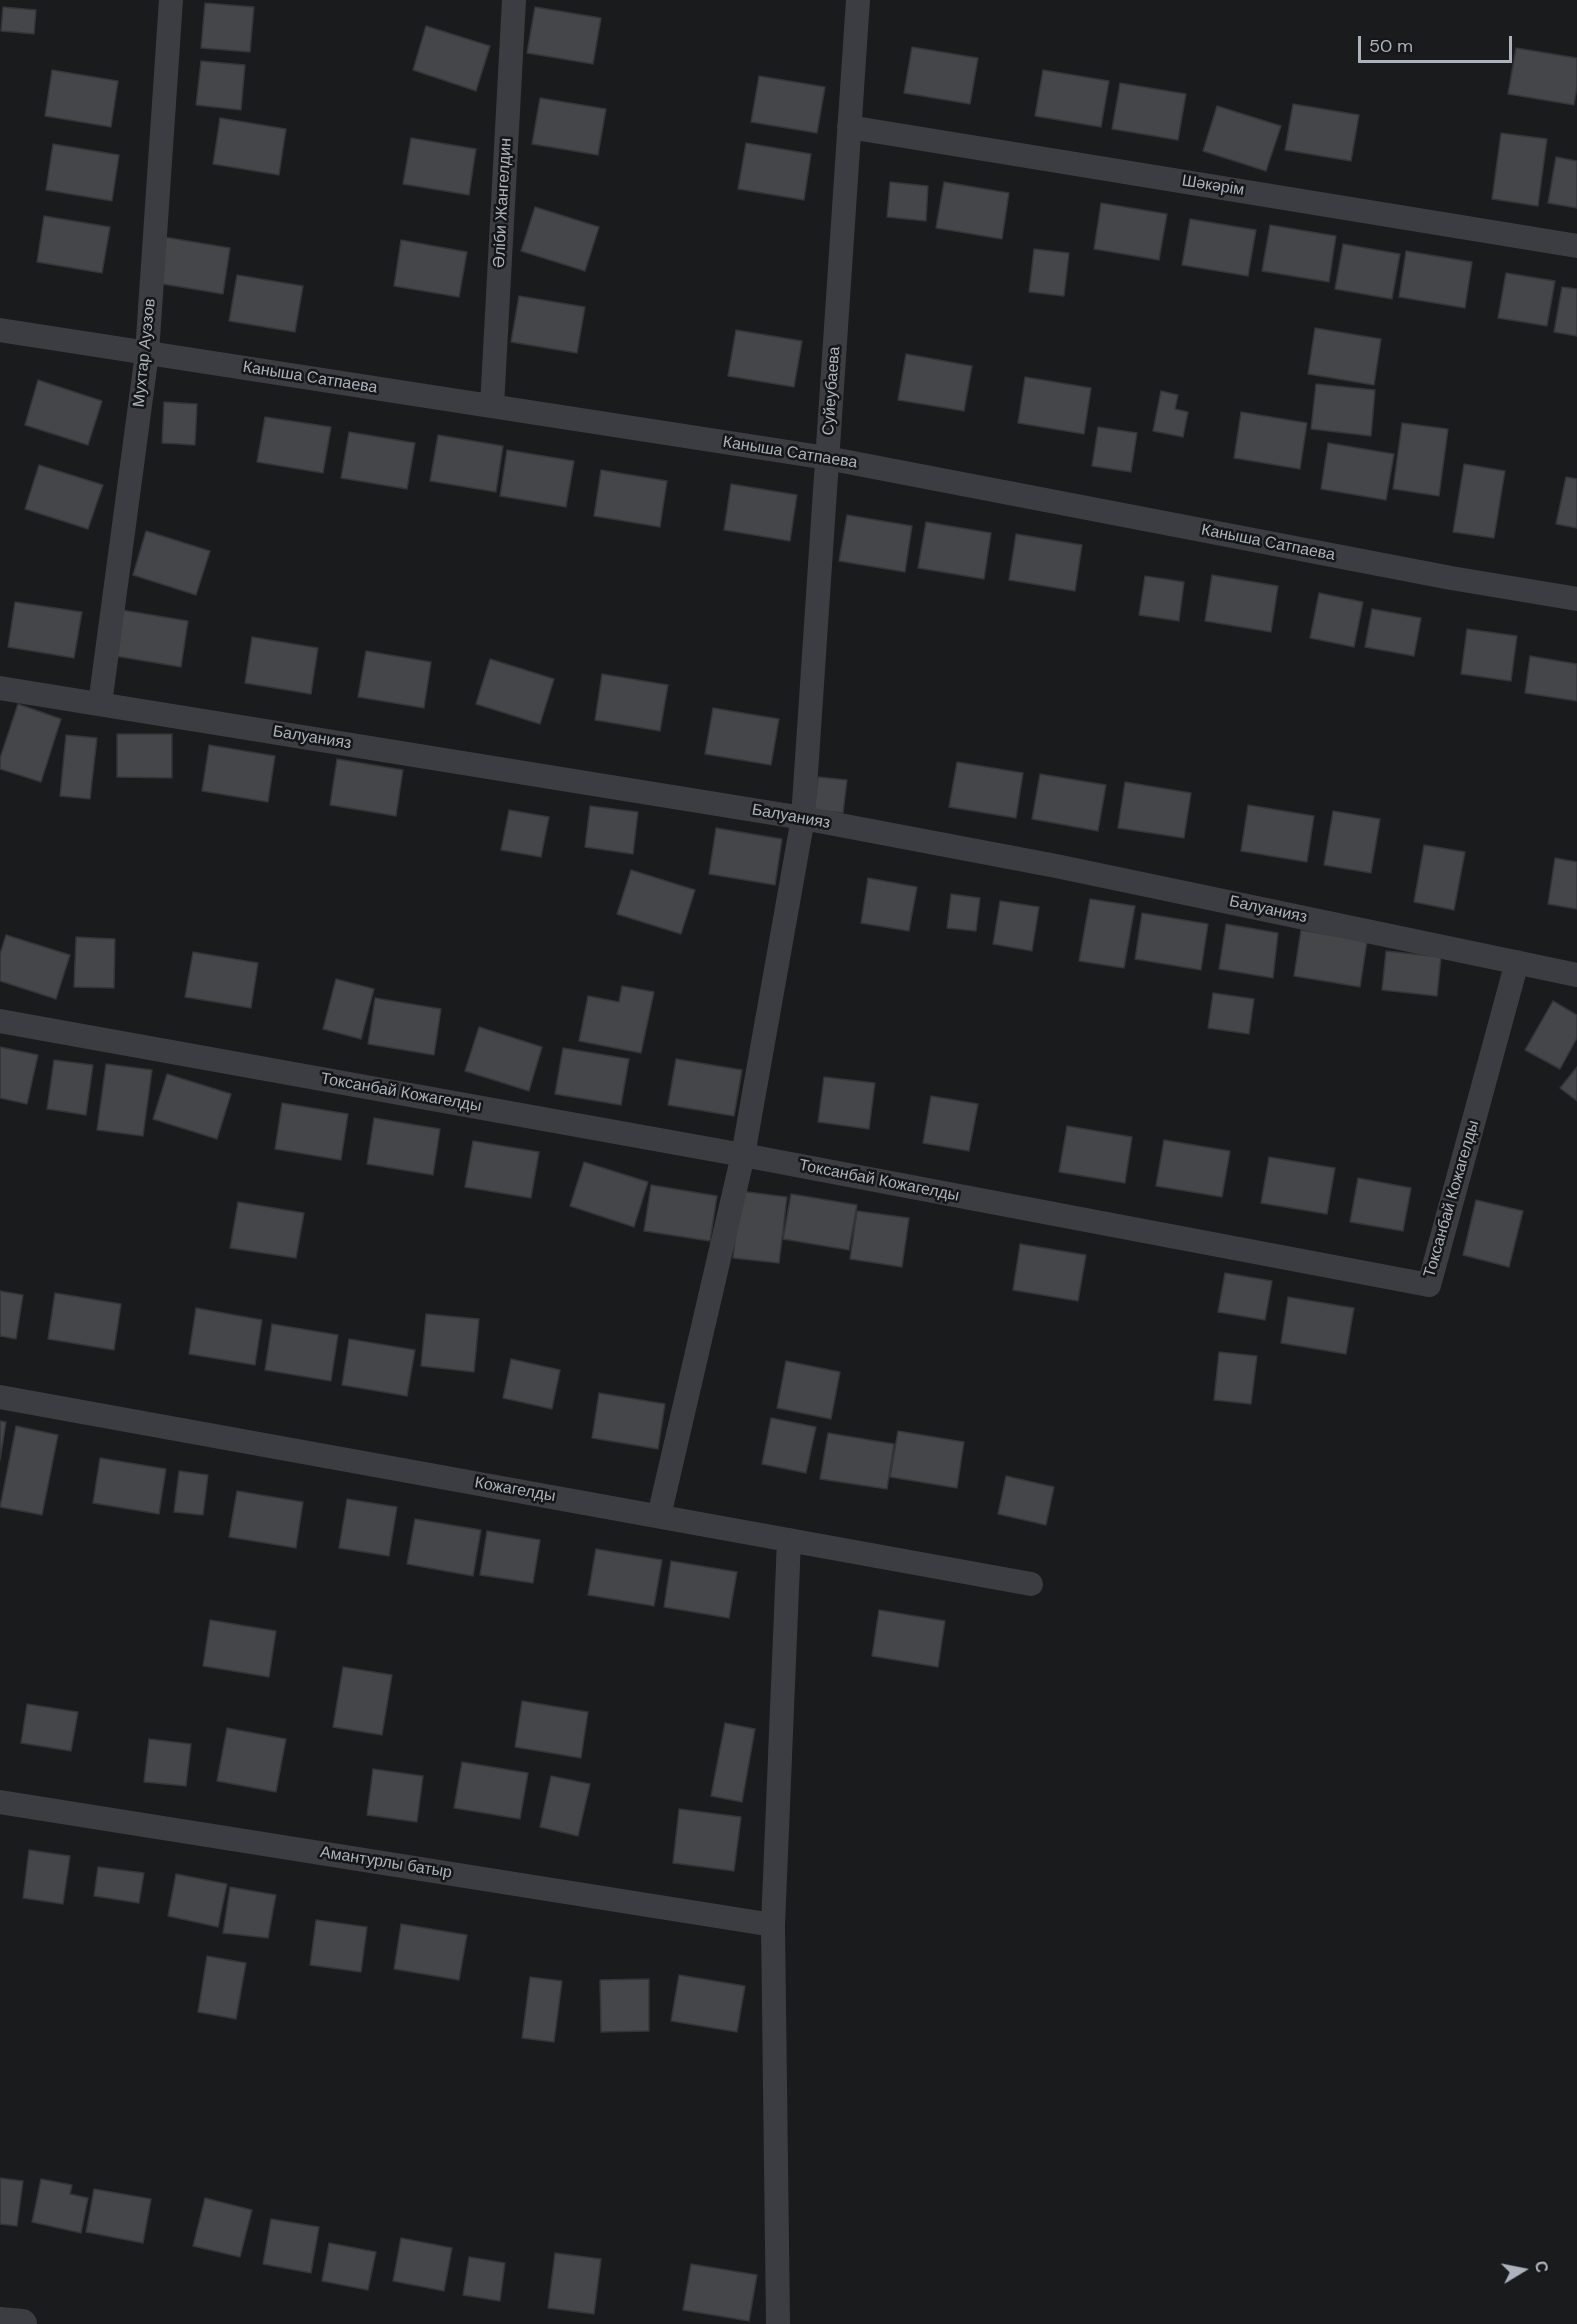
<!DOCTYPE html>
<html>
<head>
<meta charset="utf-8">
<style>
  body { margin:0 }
  #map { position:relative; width:1577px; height:2324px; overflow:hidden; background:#1a1b1d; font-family:"DM Sans",sans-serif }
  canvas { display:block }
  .north { position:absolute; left:1493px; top:2240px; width:60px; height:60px; -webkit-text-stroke:4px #151618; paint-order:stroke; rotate:80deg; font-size:16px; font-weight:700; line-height:24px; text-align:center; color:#acb3bd }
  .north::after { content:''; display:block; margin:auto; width:21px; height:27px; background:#acb3bd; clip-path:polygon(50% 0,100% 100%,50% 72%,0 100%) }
  .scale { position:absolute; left:1358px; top:36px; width:154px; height:27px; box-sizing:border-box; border:3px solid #acb3bd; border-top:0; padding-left:8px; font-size:18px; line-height:21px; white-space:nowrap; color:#acb3bd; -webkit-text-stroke:4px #151618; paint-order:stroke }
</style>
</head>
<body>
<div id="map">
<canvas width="1577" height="2324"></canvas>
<div class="north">С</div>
<div class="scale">50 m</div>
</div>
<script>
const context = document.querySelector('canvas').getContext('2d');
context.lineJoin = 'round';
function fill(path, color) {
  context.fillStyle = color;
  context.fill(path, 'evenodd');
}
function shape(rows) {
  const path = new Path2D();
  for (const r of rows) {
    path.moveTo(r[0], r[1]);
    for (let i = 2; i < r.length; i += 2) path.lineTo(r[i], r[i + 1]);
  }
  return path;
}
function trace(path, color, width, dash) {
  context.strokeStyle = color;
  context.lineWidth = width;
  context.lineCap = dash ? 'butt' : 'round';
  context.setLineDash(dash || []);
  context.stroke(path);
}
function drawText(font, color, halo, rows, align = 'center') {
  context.font = font + ' "DM Sans",sans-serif';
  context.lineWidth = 5;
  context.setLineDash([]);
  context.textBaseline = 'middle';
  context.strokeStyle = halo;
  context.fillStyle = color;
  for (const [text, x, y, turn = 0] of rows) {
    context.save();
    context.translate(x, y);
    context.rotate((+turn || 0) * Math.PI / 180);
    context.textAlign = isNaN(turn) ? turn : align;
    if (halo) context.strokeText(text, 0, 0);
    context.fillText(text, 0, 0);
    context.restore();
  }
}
const building = shape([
  [205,3,254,7,250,52,201,48,205,3],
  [3,7,36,10,34,34,1,31,3,7],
  [535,7,601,18,593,64,527,53,535,7],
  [426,26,490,46,476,91,413,70,426,26],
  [912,47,978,58,970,104,904,93,912,47],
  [1516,48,1577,58,1577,86,1574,105,1508,94,1516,48],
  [201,61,245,65,241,110,196,105,201,61],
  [52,70,118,81,111,127,45,116,52,70],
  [1043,70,1109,81,1101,127,1035,116,1043,70],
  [759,76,825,87,817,133,751,122,759,76],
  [1120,83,1186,94,1178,140,1112,129,1120,83],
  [540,98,606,109,598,155,532,144,540,98],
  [1293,104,1359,115,1351,161,1285,150,1293,104],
  [1217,106,1281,126,1266,171,1203,151,1217,106],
  [220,118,286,129,279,175,213,164,220,118],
  [1501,133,1547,139,1538,206,1492,199,1501,133],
  [411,138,476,149,469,195,403,184,411,138],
  [746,143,811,154,804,200,738,189,746,143],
  [53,144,119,155,112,201,46,190,53,144],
  [1556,157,1577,161,1577,208,1548,203,1556,157],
  [890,182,928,186,926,221,887,217,890,182],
  [944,182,1009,193,1002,239,936,228,944,182],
  [1101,203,1167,214,1159,260,1094,249,1101,203],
  [535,207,599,227,585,271,521,251,535,207],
  [44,216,110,227,102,273,37,262,44,216],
  [1190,219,1256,230,1248,276,1182,265,1190,219],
  [1270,225,1336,236,1329,282,1262,271,1270,225],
  [164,237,230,248,223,294,157,283,164,237],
  [401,240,467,252,459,297,394,286,401,240],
  [1343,244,1400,254,1392,299,1335,289,1343,244],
  [1034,249,1069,253,1064,296,1029,292,1034,249],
  [1406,251,1472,262,1465,308,1399,297,1406,251],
  [1506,273,1555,281,1547,326,1498,318,1506,273],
  [237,275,303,286,295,332,229,321,237,275],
  [1562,287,1577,289,1577,336,1554,332,1562,287],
  [519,296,585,307,577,353,511,342,519,296],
  [1315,328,1381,339,1374,385,1308,374,1315,328],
  [736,330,802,341,794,387,728,376,736,330],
  [906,354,972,366,964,411,898,400,906,354],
  [1025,377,1091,388,1084,434,1018,423,1025,377],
  [38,380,102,401,88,445,25,425,38,380],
  [1316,384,1375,390,1371,436,1311,429,1316,384],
  [1161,391,1178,395,1175,409,1188,412,1183,437,1153,431,1161,391],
  [164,402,197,404,195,445,162,443,164,402],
  [1241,412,1307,423,1300,469,1234,458,1241,412],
  [265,417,331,427,323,473,257,462,265,417],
  [1402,423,1448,429,1439,496,1393,489,1402,423],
  [1098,427,1137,433,1131,472,1092,466,1098,427],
  [349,432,415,443,407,489,341,478,349,432],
  [438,435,503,446,496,492,430,481,438,435],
  [1328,443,1394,454,1386,500,1321,489,1328,443],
  [507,450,574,461,566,507,500,496,507,450],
  [1464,464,1505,471,1494,538,1453,532,1464,464],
  [39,465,103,485,88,529,25,509,39,465],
  [601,470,667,481,660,527,594,516,601,470],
  [1566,477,1577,479,1577,528,1556,524,1566,477],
  [731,484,797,495,790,541,724,530,731,484],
  [847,515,912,526,905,572,839,561,847,515],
  [926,522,991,533,984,579,918,568,926,522],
  [146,531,210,551,196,595,133,575,146,531],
  [1016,534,1082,545,1075,591,1009,580,1016,534],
  [1212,575,1278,586,1271,632,1205,621,1212,575],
  [1145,576,1184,582,1179,621,1139,615,1145,576],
  [1319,593,1363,602,1354,647,1310,638,1319,593],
  [15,602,82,612,74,658,8,647,15,602],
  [1372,609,1421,618,1414,656,1365,647,1372,609],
  [122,610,188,621,181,667,115,656,122,610],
  [1467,629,1517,636,1511,681,1461,674,1467,629],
  [252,637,318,648,311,694,245,683,252,637],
  [366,651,431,662,424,708,358,697,366,651],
  [1530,656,1577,664,1577,701,1525,693,1530,656],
  [490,659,554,679,540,724,476,704,490,659],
  [602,674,668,685,660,731,595,720,602,674],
  [18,704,61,719,41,782,0,769,0,758,18,704],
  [713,708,779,719,771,765,705,754,713,708],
  [117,734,172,734,172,778,117,777,117,734],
  [66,735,97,738,90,799,60,796,66,735],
  [209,745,275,756,268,802,202,791,209,745],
  [337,759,403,770,396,816,330,805,337,759],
  [957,762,1023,773,1016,818,949,807,957,762],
  [1040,774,1106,785,1098,831,1032,819,1040,774],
  [818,777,847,780,843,813,814,810,818,777],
  [1125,782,1191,793,1184,838,1118,828,1125,782],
  [1248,805,1314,816,1307,862,1241,851,1248,805],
  [590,806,638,812,633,854,585,847,590,806],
  [509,810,549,817,541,857,501,850,509,810],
  [1333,811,1380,819,1371,873,1324,865,1333,811],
  [716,828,782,839,775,885,709,874,716,828],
  [1424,845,1465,852,1454,910,1414,902,1424,845],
  [1555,858,1577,862,1577,909,1548,904,1555,858],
  [631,870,695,890,681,934,617,914,631,870],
  [868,878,917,887,909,931,861,923,868,878],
  [951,894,980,898,976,931,947,928,951,894],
  [1090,899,1135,906,1124,968,1079,961,1090,899],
  [1000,901,1039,907,1032,951,993,944,1000,901],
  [1142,913,1208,924,1201,970,1135,959,1142,913],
  [1226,924,1278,933,1273,978,1219,969,1226,924],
  [1301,930,1367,941,1360,987,1294,976,1301,930],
  [6,935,70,955,56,999,0,981,0,954,6,935],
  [76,937,115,939,114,988,74,987,76,937],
  [1386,951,1441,957,1437,996,1382,990,1386,951],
  [193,952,258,963,251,1008,185,997,193,952],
  [336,979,374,989,361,1039,323,1029,336,979],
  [622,986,654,992,641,1053,579,1041,588,996,619,1002,622,986],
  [1213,993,1254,999,1249,1034,1208,1028,1213,993],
  [375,998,441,1009,434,1055,368,1044,375,998],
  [1553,1001,1577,1015,1577,1038,1560,1069,1525,1050,1553,1001],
  [479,1027,542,1047,529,1091,465,1071,479,1027],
  [0,1047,38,1055,27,1104,0,1098,0,1047],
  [563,1048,629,1059,621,1105,555,1094,563,1048],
  [676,1059,742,1070,734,1116,668,1105,676,1059],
  [54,1060,93,1065,86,1115,47,1109,54,1060],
  [106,1064,152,1070,143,1136,97,1130,106,1064],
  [1577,1067,1577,1101,1560,1088,1577,1067],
  [167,1074,231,1094,217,1139,153,1119,167,1074],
  [824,1077,875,1083,869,1129,818,1122,824,1077],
  [931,1096,978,1104,969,1151,923,1143,931,1096],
  [282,1103,348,1114,341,1160,275,1149,282,1103],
  [374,1118,440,1129,433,1175,367,1164,374,1118],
  [1067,1126,1132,1137,1125,1183,1059,1172,1067,1126],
  [1164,1140,1230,1151,1222,1197,1156,1186,1164,1140],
  [473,1141,539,1152,531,1198,465,1187,473,1141],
  [1269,1157,1335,1168,1327,1214,1261,1203,1269,1157],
  [584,1162,648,1182,634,1227,570,1206,584,1162],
  [1358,1178,1411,1188,1403,1231,1350,1222,1358,1178],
  [651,1185,717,1196,710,1241,644,1231,651,1185],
  [740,1191,787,1197,779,1263,733,1258,740,1191],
  [791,1194,857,1205,849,1250,783,1239,791,1194],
  [1476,1200,1523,1211,1509,1267,1463,1255,1476,1200],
  [238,1202,304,1213,296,1258,230,1248,238,1202],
  [857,1211,909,1218,902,1267,850,1259,857,1211],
  [1020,1244,1086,1255,1078,1301,1013,1290,1020,1244],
  [1225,1273,1272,1281,1265,1320,1218,1312,1225,1273],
  [0,1291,23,1295,16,1339,0,1336,0,1291],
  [55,1293,121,1304,114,1350,48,1339,55,1293],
  [1288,1297,1354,1308,1346,1354,1281,1343,1288,1297],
  [196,1308,262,1320,255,1365,189,1354,196,1308],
  [426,1314,479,1319,474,1372,421,1366,426,1314],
  [272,1324,338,1335,331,1381,265,1370,272,1324],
  [349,1339,415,1350,407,1396,342,1385,349,1339],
  [1219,1352,1257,1356,1251,1404,1214,1400,1219,1352],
  [511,1359,560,1370,552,1409,503,1398,511,1359],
  [786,1361,840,1372,831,1419,777,1408,786,1361],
  [599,1393,665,1404,658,1449,592,1438,599,1393],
  [771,1418,816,1427,806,1473,762,1464,771,1418],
  [0,1421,6,1422,0,1460,0,1421],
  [16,1426,58,1435,42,1515,0,1507,16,1426],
  [898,1431,964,1442,957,1488,890,1477,898,1431],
  [828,1433,894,1444,887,1489,820,1479,828,1433],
  [100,1458,166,1469,159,1514,93,1503,100,1458],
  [179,1471,208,1475,203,1515,174,1512,179,1471],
  [1006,1476,1054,1487,1046,1525,998,1514,1006,1476],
  [237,1491,303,1502,296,1548,229,1537,237,1491],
  [347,1499,397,1507,389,1556,339,1548,347,1499],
  [415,1519,481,1530,473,1576,407,1564,415,1519],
  [487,1531,540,1540,533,1583,480,1575,487,1531],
  [596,1549,662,1560,654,1606,588,1595,596,1549],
  [671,1561,737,1572,729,1618,664,1607,671,1561],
  [879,1610,945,1621,938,1667,872,1656,879,1610],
  [210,1620,276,1631,269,1677,203,1666,210,1620],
  [343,1667,392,1675,382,1735,333,1727,343,1667],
  [522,1701,588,1712,581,1758,515,1747,522,1701],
  [27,1704,78,1712,71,1751,21,1743,27,1704],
  [725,1723,755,1729,742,1802,711,1796,725,1723],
  [227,1728,286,1739,276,1792,217,1781,227,1728],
  [149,1739,191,1744,186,1786,144,1782,149,1739],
  [462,1762,528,1773,520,1819,454,1808,462,1762],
  [373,1769,423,1776,417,1822,367,1815,373,1769],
  [551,1776,590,1784,578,1836,540,1827,551,1776],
  [679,1809,741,1817,734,1871,673,1863,679,1809],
  [29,1850,70,1856,63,1904,23,1898,29,1850],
  [98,1867,144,1873,139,1903,94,1896,98,1867],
  [176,1874,227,1884,218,1927,168,1916,176,1874],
  [230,1887,276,1895,268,1938,223,1933,230,1887],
  [316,1920,367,1927,361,1972,310,1965,316,1920],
  [401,1924,467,1935,459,1980,394,1969,401,1924],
  [207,1956,246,1963,236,2019,198,2012,207,1956],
  [679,1975,745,1986,737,2032,671,2021,679,1975],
  [530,1977,562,1981,554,2042,522,2038,530,1977],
  [649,1979,649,2031,601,2032,600,1980,649,1979],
  [0,2178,23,2181,17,2226,0,2224,0,2178],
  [41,2179,72,2185,70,2194,88,2198,81,2233,32,2222,41,2179],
  [94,2189,151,2199,143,2243,86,2232,94,2189],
  [205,2198,252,2210,240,2257,193,2246,205,2198],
  [271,2219,319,2227,311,2273,263,2264,271,2219],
  [401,2238,452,2248,444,2291,393,2281,401,2238],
  [329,2243,376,2252,368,2290,322,2281,329,2243],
  [555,2253,601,2259,594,2314,548,2308,555,2253],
  [469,2257,505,2263,500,2301,463,2295,469,2257],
  [691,2264,757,2275,749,2321,683,2310,691,2264]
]);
fill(building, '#44464a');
trace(building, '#343539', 1.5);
trace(shape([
  [849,127,1577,246],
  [0,330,827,458,1451,578,1577,599],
  [492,406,514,0],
  [0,688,803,818,1056,866,1577,975],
  [100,704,147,353,171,0],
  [0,1021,743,1155,1429,1285,1517,962],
  [0,1397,1031,1584],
  [659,1516,743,1155,803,818,858,0],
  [0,1802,773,1925],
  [778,2324,773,1925,789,1540]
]), '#3b3d42', 24);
trace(shape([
  [0,2322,22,2324]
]), '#3b3d42', 30);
drawText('16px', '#acb3bd', '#151618', [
  ["Шәкәрім",1213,186,9],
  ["Әліби Жангелдин",503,203,-87],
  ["Мухтар Ауэзов",145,353,-84],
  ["Каныша Сатпаева",310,378,9],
  ["Суйеубаева",832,391,-86],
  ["Каныша Сатпаева",790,453,9],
  ["Каныша Сатпаева",1268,543,11],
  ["Балуанияз",312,738,9],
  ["Балуанияз",791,817,10],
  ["Балуанияз",1268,910,12],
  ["Токсанбай Кожагелды",401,1093,10],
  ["Токсанбай Кожагелды",879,1181,11],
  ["Токсанбай Кожагелды",1452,1199,-74],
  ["Кожагелды",515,1490,10],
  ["Амантурлы батыр",386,1863,9]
]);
</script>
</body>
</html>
